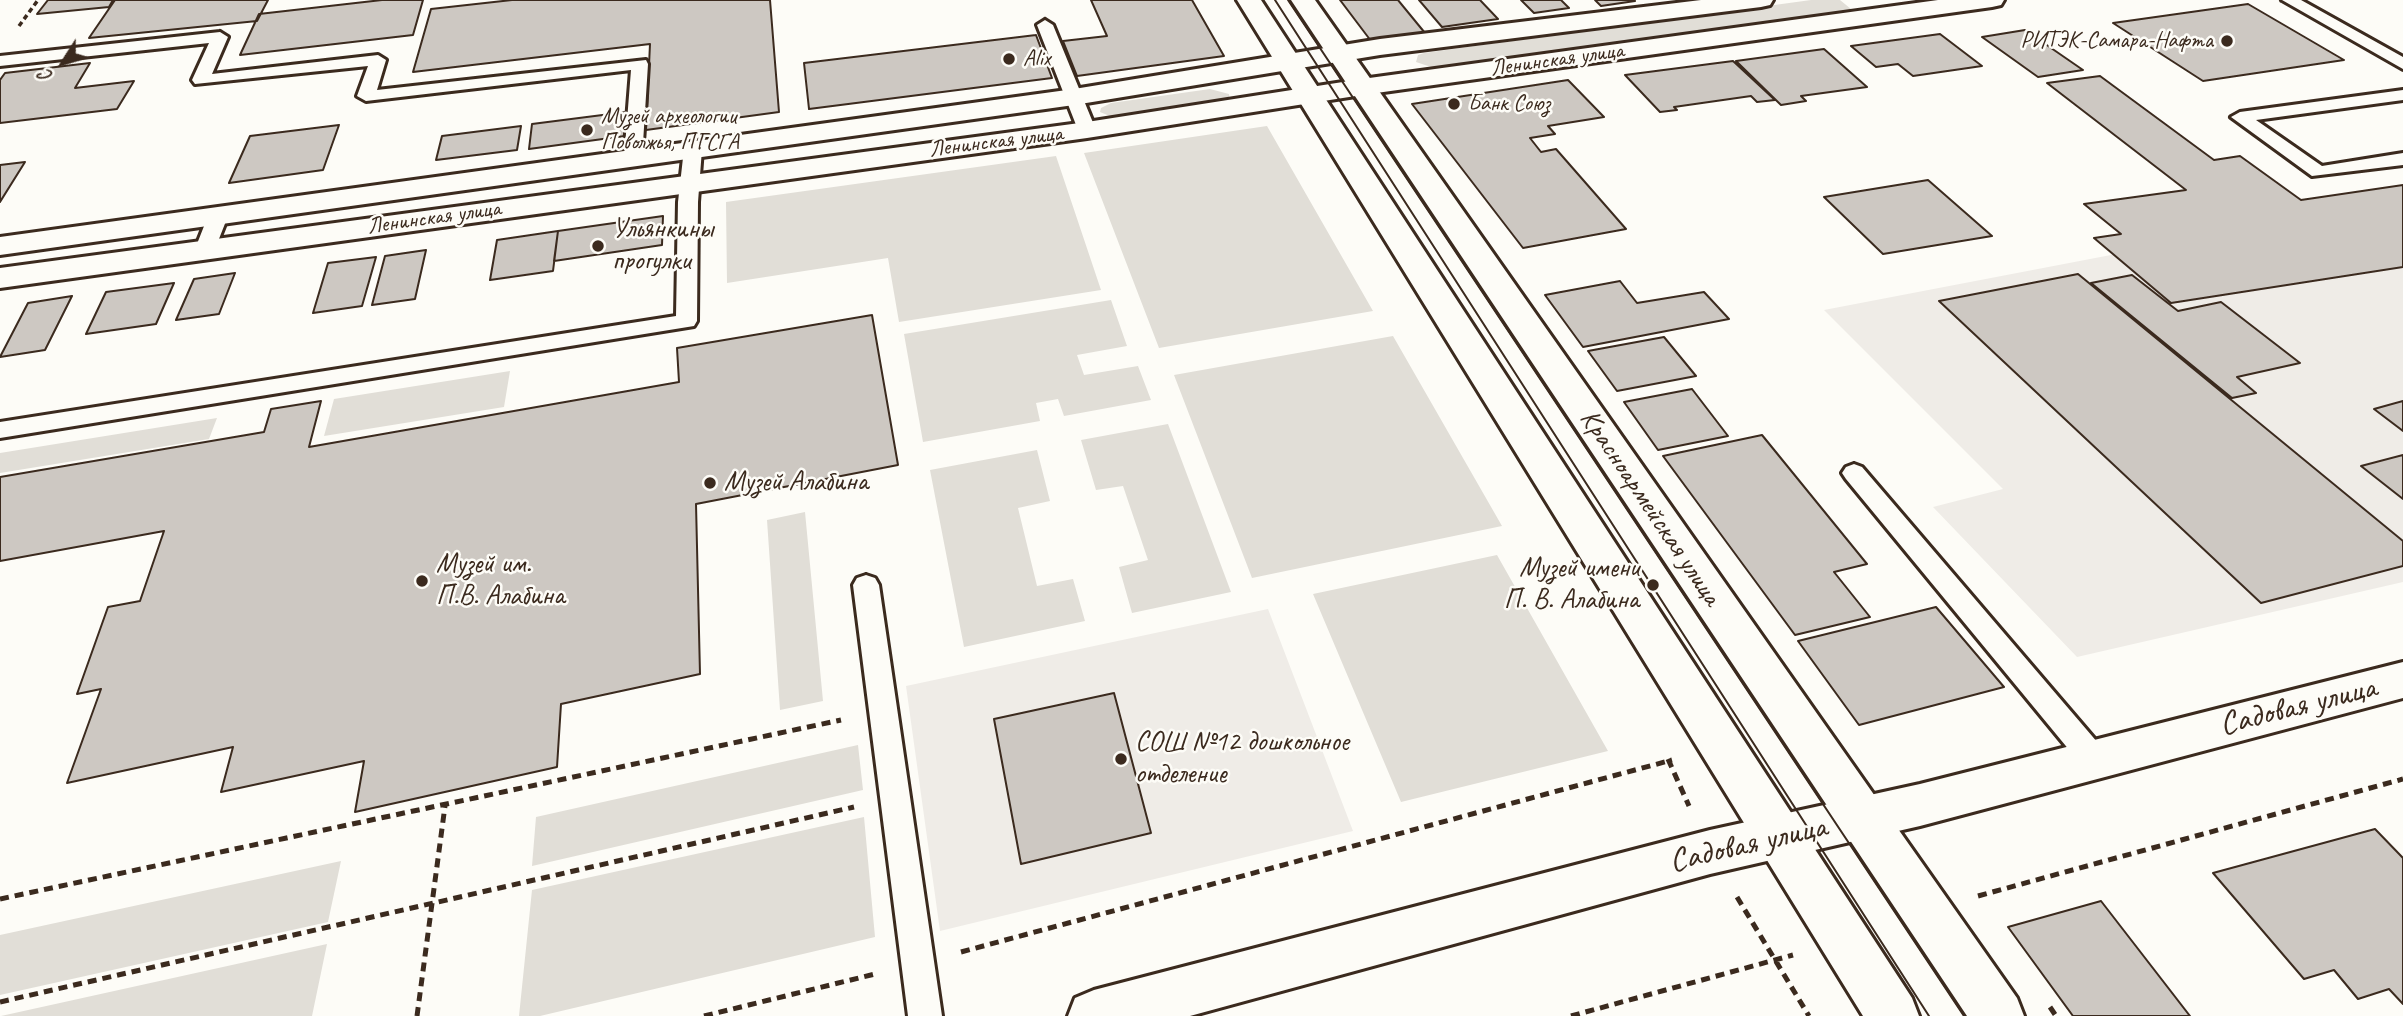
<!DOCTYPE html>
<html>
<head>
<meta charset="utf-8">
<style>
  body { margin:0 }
  #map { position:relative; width:2403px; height:1016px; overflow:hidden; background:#fdfcf7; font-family:Caveat,sans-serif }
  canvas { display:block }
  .north { position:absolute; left:28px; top:28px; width:70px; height:70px; -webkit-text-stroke:5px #fdfcf7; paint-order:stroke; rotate:233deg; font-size:19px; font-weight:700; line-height:28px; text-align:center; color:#3b2a1e }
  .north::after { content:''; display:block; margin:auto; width:24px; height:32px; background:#3b2a1e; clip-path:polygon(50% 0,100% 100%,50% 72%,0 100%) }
</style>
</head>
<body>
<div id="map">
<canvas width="2403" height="1016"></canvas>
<div class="north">С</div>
</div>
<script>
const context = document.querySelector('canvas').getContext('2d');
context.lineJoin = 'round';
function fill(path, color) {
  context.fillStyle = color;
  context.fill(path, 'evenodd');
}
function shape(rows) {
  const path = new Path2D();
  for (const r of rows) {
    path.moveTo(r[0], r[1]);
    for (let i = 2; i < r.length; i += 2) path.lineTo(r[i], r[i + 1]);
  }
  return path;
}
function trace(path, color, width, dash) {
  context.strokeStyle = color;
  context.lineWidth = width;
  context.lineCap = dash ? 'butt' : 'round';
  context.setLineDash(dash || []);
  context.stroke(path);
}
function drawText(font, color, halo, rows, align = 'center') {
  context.font = font + ' Caveat,sans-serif';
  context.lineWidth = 5;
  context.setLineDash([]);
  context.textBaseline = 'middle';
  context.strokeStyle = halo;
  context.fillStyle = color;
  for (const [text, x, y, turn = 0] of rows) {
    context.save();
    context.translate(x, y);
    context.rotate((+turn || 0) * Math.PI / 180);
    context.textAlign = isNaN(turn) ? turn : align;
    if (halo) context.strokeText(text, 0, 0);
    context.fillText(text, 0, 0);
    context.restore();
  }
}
fill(shape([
  [2403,199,2403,582,2077,657,1933,507,2003,489,1824,310],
  [1268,609,1353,831,940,931,906,686]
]), '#efece7');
fill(shape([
  [1811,0,1840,0,1851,9,1844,13,1434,68,1416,62,1418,55,1424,53],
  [1210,89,1229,94,1230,101,1117,119,1100,112,1101,108,1111,103],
  [1267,126,1373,311,1159,348,1084,153],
  [1056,156,1101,290,899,322,888,258,727,283,726,202],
  [1111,300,1127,346,1077,355,1084,375,1138,366,1151,400,1064,416,1058,399,1036,403,1040,421,923,442,904,334],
  [1393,336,1502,526,1252,578,1174,375],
  [510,371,504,407,324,436,334,399],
  [217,418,209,439,0,473,0,453],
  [1168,424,1231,592,1132,613,1119,567,1148,560,1123,486,1096,490,1081,440],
  [1037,450,1050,501,1018,508,1037,586,1073,579,1085,621,964,647,930,470],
  [805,512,823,701,780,710,767,520],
  [1497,555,1608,751,1401,802,1313,594],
  [858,745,863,790,532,866,536,817],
  [864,817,875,937,540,1016,519,1016,532,890],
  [341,861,328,922,0,995,0,935],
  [327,944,312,1016,1,1016]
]), '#e1ded7');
const building = shape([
  [48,0,113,0,109,7,37,14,48,0],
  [115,0,268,0,257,21,89,38,115,0],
  [382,0,423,0,413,35,240,55,259,14,382,0],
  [512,0,770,0,779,112,646,130,650,44,413,72,431,9,512,0],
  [1091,0,1192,0,1224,56,1077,76,1063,41,1107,36,1091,0],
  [1340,0,1398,0,1425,33,1371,41,1340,0],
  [1419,0,1480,0,1498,19,1442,27,1419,0],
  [1521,0,1561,0,1569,8,1534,13,1521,0],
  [1595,0,1634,0,1635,1,1601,6,1595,0],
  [2248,4,2344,60,2203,81,2113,23,2248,4],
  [2025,30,2083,70,2038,77,1982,37,2025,30],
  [1940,34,1982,66,1913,76,1898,64,1876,67,1851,46,1940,34],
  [1036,35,1052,78,809,109,804,63,1036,35],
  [1824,49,1867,87,1801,96,1806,101,1781,105,1736,61,1824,49],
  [1733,61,1775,100,1757,102,1751,96,1674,107,1677,110,1660,112,1625,75,1733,61],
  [90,63,75,88,134,81,117,109,0,123,0,80,5,73,90,63],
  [2100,76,2214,160,2240,156,2301,200,2403,185,2403,267,2171,303,2094,238,2121,234,2084,204,2186,190,2047,83,2100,76],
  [1568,80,1604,117,1548,126,1555,134,1530,138,1541,152,1556,149,1626,229,1523,248,1412,104,1568,80],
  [626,112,625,136,529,149,532,124,626,112],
  [339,125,323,170,229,183,250,136,339,125],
  [521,126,517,150,436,160,442,136,521,126],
  [25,162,0,202,0,165,25,162],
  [1928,180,1992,236,1883,254,1824,197,1928,180],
  [663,216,662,245,554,261,558,231,663,216],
  [558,231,553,271,490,280,497,240,558,231],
  [426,250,415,299,372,305,385,256,426,250],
  [376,257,362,306,313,313,328,263,376,257],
  [235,273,219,314,176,320,194,279,235,273],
  [2078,274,2403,541,2403,566,2261,603,1939,301,2078,274],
  [2132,275,2178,311,2221,302,2300,363,2237,377,2256,393,2232,398,2091,283,2132,275],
  [1620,281,1637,303,1704,292,1729,319,1583,347,1545,295,1620,281],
  [174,283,156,324,86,334,106,292,174,283],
  [72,296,45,350,0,357,28,303,72,296],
  [872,315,898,465,696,504,700,674,561,704,557,767,355,812,364,761,221,792,233,747,67,783,101,689,77,694,108,607,140,601,164,531,0,561,0,477,264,432,271,409,321,401,309,447,679,382,677,348,872,315],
  [1664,337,1696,376,1617,391,1588,351,1664,337],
  [1692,389,1728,436,1658,450,1624,402,1692,389],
  [2403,401,2403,431,2374,409,2403,401],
  [1762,435,1867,564,1834,572,1870,617,1795,635,1663,456,1762,435],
  [2403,455,2403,499,2361,466,2403,455],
  [1936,607,2004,687,1859,725,1798,641,1936,607],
  [1114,693,1151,833,1021,864,994,719,1114,693],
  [2375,829,2403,858,2403,1004,2389,989,2358,999,2334,970,2304,979,2213,873,2375,829],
  [2101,901,2190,1016,2073,1016,2008,927,2101,901]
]);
fill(building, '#cdc8c2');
trace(building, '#3b2a1e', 2);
const service = shape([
  [2282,0,2301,0,2403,57,2403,69,2282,0],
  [1045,20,1053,25,1096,130,1093,134,1081,134,1078,130,1037,25,1045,20],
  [220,32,228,37,212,74,378,55,386,60,377,90,646,60,648,64,642,159,633,165,624,159,631,70,366,101,357,96,368,66,195,84,192,80,209,43,0,66,0,56,220,32],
  [2403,90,2403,100,2256,120,2322,166,2403,153,2403,165,2312,176,2231,117,2240,112,2403,90],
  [693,144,702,149,698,202,697,321,694,326,0,438,0,422,676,316,678,202,684,149,693,144],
  [218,210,228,216,215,249,212,253,198,253,195,249,208,216,218,210],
  [1854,464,1862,467,2104,750,2108,759,2104,768,2094,771,2084,768,1846,479,1842,473,1846,467,1854,464],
  [866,575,875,578,879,585,942,1016,908,1016,853,585,857,578,866,575]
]);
const minor = shape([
  [1701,0,1773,0,1770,5,1761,7,1380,55,1074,105,0,255,0,237,1074,89,1380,39,1701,0],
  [1938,0,2004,0,2001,5,1992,7,1362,95,1087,138,0,288,0,268,1087,122,1362,79,1938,0],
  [2403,662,2403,698,1920,826,1710,874,1190,1016,1068,1016,1075,998,1094,990,1710,830,1920,784,2403,662]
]);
const secondary = shape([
  [1237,0,1261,0,1912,998,1919,1016,1863,1016,1237,0],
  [1291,0,1315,0,2017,998,2024,1016,1967,1016,1291,0]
]);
trace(service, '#3b2a1e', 6);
trace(minor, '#3b2a1e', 6);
trace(secondary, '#3b2a1e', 6);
trace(shape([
  [19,26,38,0]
]), '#3b2a1e', 3.5, [5, 3.5]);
trace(shape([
  [1668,759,1689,806],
  [1978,896,2403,779],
  [1737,897,1809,1016],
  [0,899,841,720],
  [961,952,1672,760],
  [0,1002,854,807],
  [2050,1007,2056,1016],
  [417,1016,445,806],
  [704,1016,875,974],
  [1571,1016,1793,955]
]), '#3b2a1e', 5, [9, 6]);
fill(service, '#fdfcf7');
fill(minor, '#fdfcf7');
fill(secondary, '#fdfcf7');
trace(shape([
  [1275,0,1929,1016],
  [1288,0,1964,1016]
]), '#3b2a1e', 2);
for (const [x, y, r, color] of [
  [2227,41,7,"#3b2a1e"],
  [1009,59,7,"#3b2a1e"],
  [1454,104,7,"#3b2a1e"],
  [587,130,7,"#3b2a1e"],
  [598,246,7,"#3b2a1e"],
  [710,483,7,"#3b2a1e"],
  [422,581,7,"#3b2a1e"],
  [1653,585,7,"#3b2a1e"],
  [1121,759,7,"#3b2a1e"]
]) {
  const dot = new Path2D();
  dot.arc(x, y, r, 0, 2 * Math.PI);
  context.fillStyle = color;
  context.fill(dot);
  trace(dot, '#fdfcf7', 2.5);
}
drawText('23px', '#3b2a1e', '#fdfcf7', [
  ["РИТЭК-Самара-Нафта",2213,41,"right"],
  ["Alix",1023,59],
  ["Банк Союз",1468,104],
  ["Музей археологии",601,117],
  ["Поволжья, ПГСГА",601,143]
], 'left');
drawText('23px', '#3b2a1e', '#fdfcf7', [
  ["Ленинская улица",1557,60,-8],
  ["Ленинская улица",996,142,-7],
  ["Ленинская улица",434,218,-8]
]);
drawText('28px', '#3b2a1e', '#fdfcf7', [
  ["Ульянкины",612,230],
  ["прогулки",612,262],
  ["Музей Алабина",724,483],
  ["Музей им.",436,565],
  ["П.В. Алабина",436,597],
  ["Музей имени",1639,569,"right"],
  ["П. В. Алабина",1639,601,"right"],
  ["СОШ №12 дошкольное",1135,743],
  ["отделение",1135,775]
], 'left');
drawText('28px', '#3b2a1e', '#fdfcf7', [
  ["Красноармейская улица",1650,508,56]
]);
drawText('33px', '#3b2a1e', '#fdfcf7', [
  ["Садовая улица",2298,707,-14],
  ["Садовая улица",1748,845,-13]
]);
</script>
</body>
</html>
